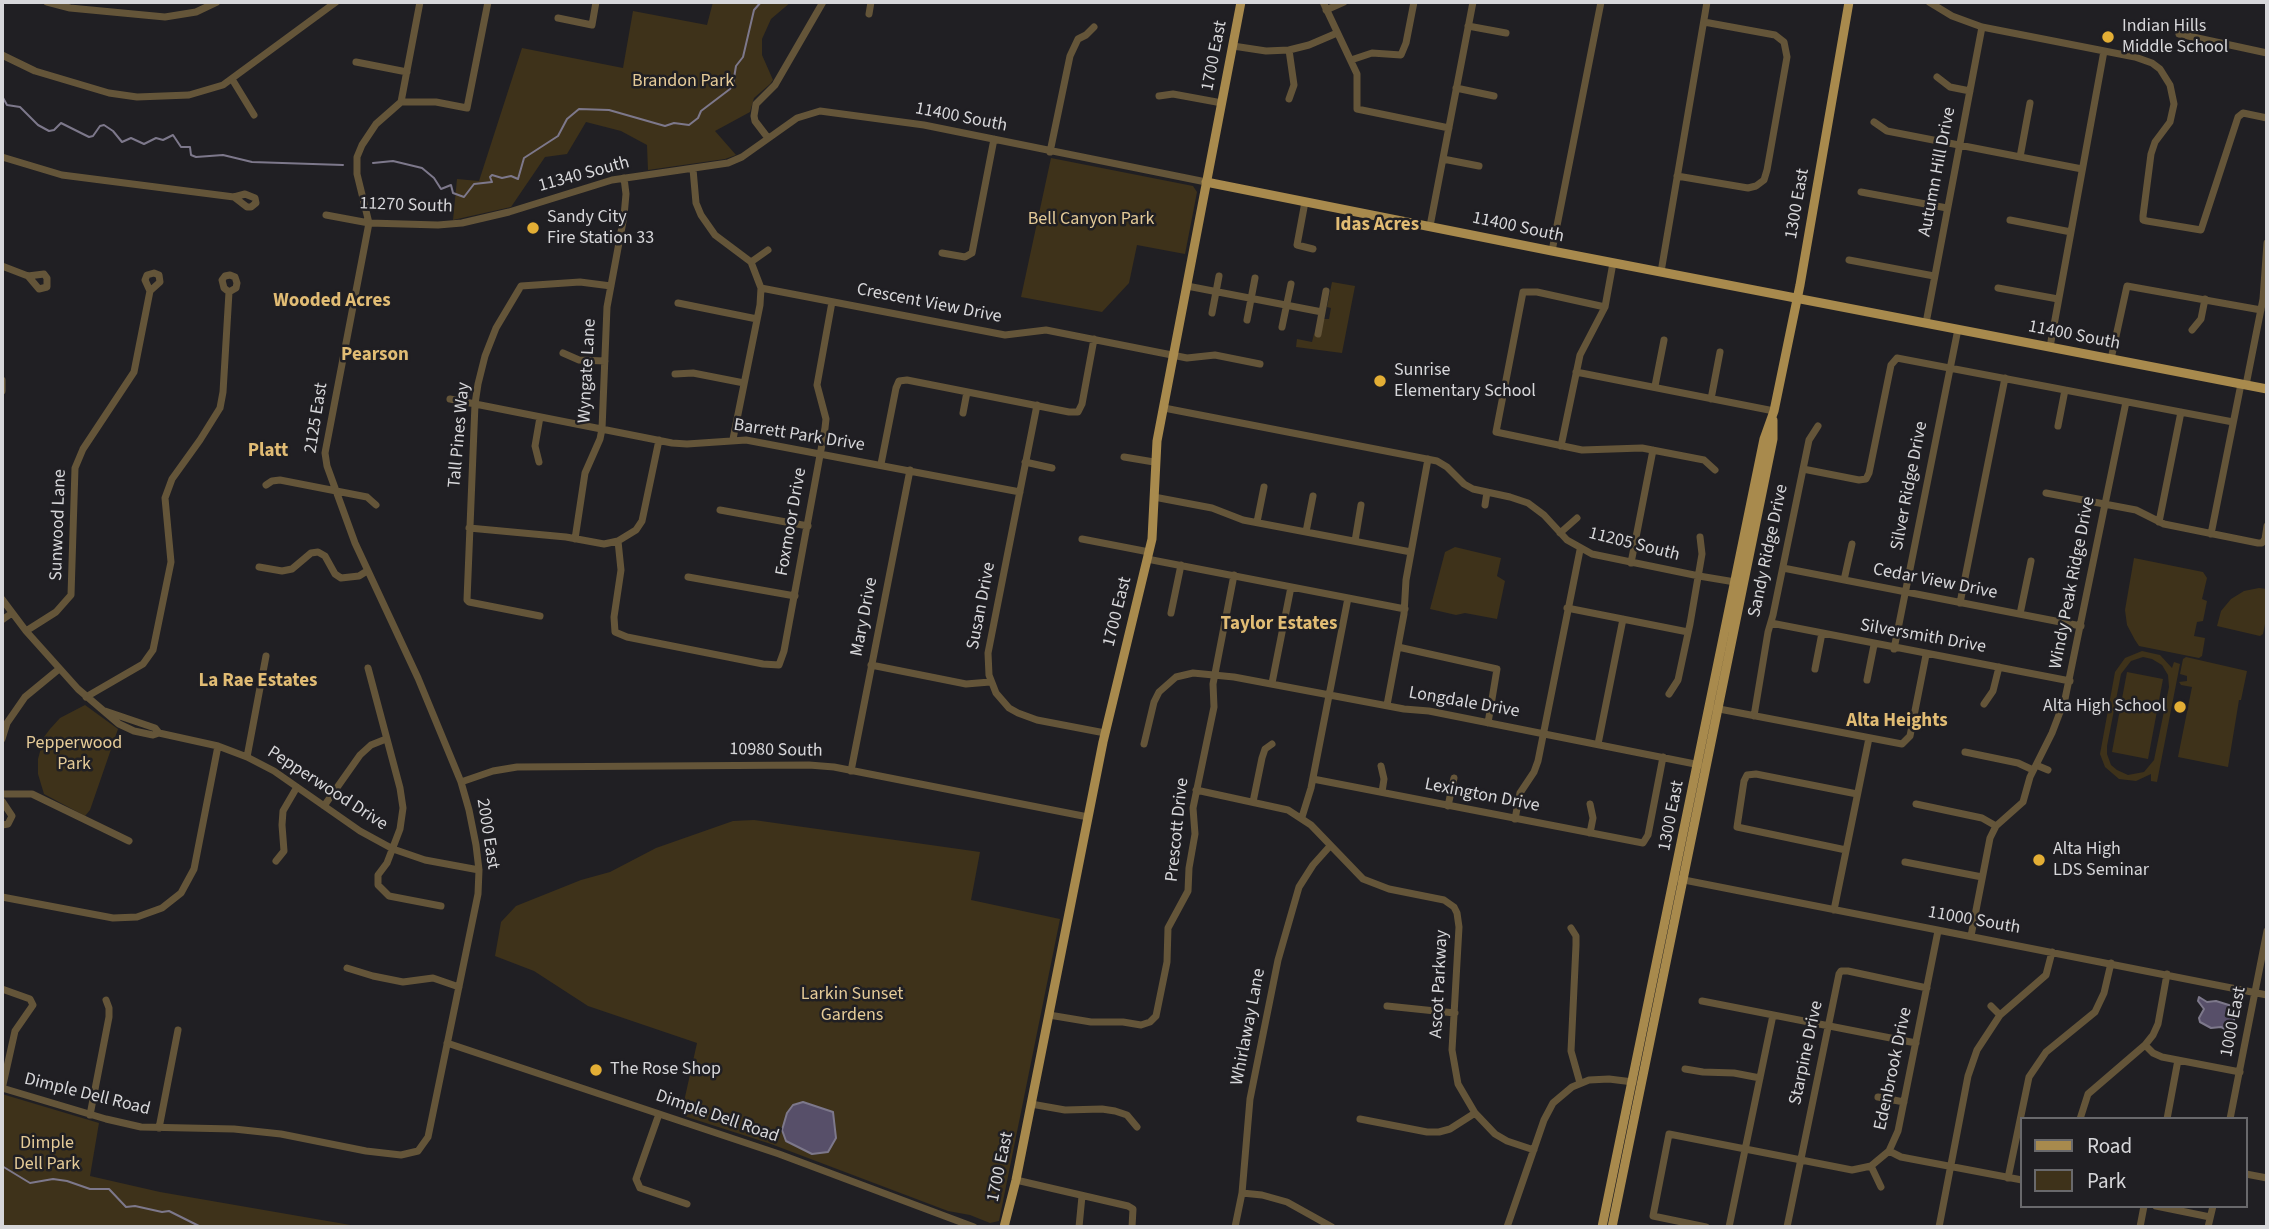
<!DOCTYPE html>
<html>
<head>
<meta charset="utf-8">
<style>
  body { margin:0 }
  #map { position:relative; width:2269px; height:1229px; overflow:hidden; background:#201f23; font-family:"Source Sans 3",sans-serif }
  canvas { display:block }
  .frame { position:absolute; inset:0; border:4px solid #d7d7da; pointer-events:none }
  .legend { position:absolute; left:2020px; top:1117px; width:228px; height:91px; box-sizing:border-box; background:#201f23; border:2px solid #69696c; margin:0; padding:9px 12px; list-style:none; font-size:21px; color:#d7d7da }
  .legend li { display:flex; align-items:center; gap:14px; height:35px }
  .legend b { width:35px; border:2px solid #69696c }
</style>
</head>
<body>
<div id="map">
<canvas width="2269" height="1229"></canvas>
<div class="frame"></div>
<ul class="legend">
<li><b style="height:9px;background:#a88a4d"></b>Road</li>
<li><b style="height:19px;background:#3e321a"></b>Park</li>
</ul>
</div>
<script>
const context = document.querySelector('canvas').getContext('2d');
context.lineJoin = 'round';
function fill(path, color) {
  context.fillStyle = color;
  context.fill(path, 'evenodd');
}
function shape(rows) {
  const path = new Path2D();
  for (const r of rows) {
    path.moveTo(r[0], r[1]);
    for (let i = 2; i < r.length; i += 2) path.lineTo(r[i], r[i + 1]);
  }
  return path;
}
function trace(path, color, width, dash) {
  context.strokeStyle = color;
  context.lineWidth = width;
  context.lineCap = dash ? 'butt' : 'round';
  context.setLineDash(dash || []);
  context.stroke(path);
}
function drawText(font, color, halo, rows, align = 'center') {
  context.font = font + ' "Source Sans 3",sans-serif';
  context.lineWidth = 5;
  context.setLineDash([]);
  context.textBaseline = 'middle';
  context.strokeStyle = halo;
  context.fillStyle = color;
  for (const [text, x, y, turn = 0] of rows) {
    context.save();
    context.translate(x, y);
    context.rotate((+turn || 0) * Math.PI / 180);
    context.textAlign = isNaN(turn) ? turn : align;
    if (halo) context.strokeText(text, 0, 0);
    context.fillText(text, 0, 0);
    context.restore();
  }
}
fill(shape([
  [713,2,791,2,771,19,762,39,762,55,773,80,770,84,754,98,750,112,715,131,736,155,725,159,648,170,647,145,621,131,586,122,567,154,545,157,511,207,453,220,457,179,479,181,522,48,623,68,633,11,707,25],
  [1051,158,1193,186,1197,192,1185,254,1137,245,1129,283,1102,312,1021,297],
  [1332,282,1355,286,1342,353,1296,347,1297,339,1312,342,1314,334,1320,336,1323,319,1329,319,1331,308,1327,307],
  [1455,547,1501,558,1497,576,1505,581,1497,619,1465,613,1456,615,1430,609,1445,552],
  [2134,558,2203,572,2207,578,2202,599,2207,601,2203,621,2197,622,2194,636,2205,638,2202,656,2199,658,2139,646,2135,640,2127,625,2125,610],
  [2259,588,2267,589,2267,614,2263,634,2260,636,2217,626,2221,611,2231,599,2244,591],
  [2142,651,2160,655,2172,668,2174,662,2180,664,2157,782,2151,781,2151,774,2136,781,2119,779,2105,767,2100,754,2115,672,2125,658],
  [2143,657,2152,659,2162,665,2168,675,2169,687,2154,760,2144,772,2128,775,2117,770,2111,765,2107,754,2107,746,2121,674,2131,661],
  [2186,657,2247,671,2241,700,2239,700,2228,767,2178,757,2192,687,2181,685,2179,682,2187,681,2187,676,2180,674,2183,659],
  [2127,672,2163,679,2148,759,2112,752],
  [85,705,118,729,90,810,85,816,44,794,38,774,38,759,44,737,50,729,60,718],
  [754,820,980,852,971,900,1060,919,999,1221,990,1223,970,1215,948,1211,771,1144,681,1115,697,1043,588,1006,534,971,495,956,501,922,516,906,581,880,610,872,656,848,733,821],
  [2,1094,99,1123,90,1176,160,1192,362,1227,2,1227]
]), '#3e321a');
const water = shape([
  [2199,997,2207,1002,2216,1001,2232,1006,2238,1004,2231,1032,2221,1027,2211,1028,2200,1022,2199,1018,2204,1009,2198,1001,2199,997],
  [803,1102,833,1112,836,1138,828,1152,812,1154,786,1141,782,1130,787,1113,793,1105,803,1102]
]);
fill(water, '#574f69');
trace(water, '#7d788b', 2);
trace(shape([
  [2,96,7,105,20,107,38,125,49,131,54,130,61,123,89,137,93,136,100,126,104,125,113,131,122,142,131,138,144,144,156,138,163,140,173,135,181,147,190,147,191,155,196,157,223,155,252,162,343,165],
  [373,163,393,161,422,168,434,178,441,189,451,185,453,193,464,197,474,184,492,182,490,177,492,175,502,178,511,176,518,179,524,158,558,136,567,119,579,109,609,110,665,126,674,123,689,125,698,118,701,111,730,89,733,84,736,66,743,57,754,10,761,2],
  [2,1166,30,1183,53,1179,67,1181,90,1189,109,1189,126,1207,135,1206,162,1212,169,1211,201,1227]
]), '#7d788b', 2);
trace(shape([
  [47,2,70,8,165,17,196,12,217,2],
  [1323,2,1357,74,1357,109,1449,128],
  [1929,2,1952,16,1982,27,2135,57,2152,63,2160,69,2170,85,2174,104,2170,122,2155,142,2151,154,2143,216,2143,220,2147,221,2201,230,2238,117,2243,113,2267,118],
  [1326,10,1344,2],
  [869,14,871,2],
  [558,18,592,25,596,2],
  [1468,26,1506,33],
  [2179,34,2267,53],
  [1233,46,1266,51,1289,50,1309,45,1337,33],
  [2,55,35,71,109,93,137,97,189,95,223,85,336,2],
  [1351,60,1372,53,1401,55,1406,43,1414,2],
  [356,62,407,72],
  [1937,77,1950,87,1970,91],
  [232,79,254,115],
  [1456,88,1494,96],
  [1159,96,1173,94,1222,103],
  [1289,99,1294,85,1289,50],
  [401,102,436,102,467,108,488,2],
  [1874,122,1887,131,2082,169],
  [768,138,755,121,754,116,756,104,775,85,823,2],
  [1050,152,1070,56,1078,39,1086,35,1094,27],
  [2,157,62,175,234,197,245,194,255,198,256,203,251,207,247,207,234,197],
  [2020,157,2030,103],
  [1443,159,1479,166],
  [693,169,696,203,701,215,715,235,751,262,761,288,760,305,733,439],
  [1677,176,1748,188,1756,186,1764,180,1767,170,1787,57,1784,42,1775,35,1704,22],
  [1861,192,1947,208],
  [1305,202,1297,245,1313,249],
  [326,215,369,223,438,225,462,223,509,212,612,180,728,163,742,157,797,118,820,111,924,125,1206,182],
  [2010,220,2071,232],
  [1430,226,1473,2],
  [1552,251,1601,2],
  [942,253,965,257,972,253,994,139],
  [1849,260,1934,276],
  [751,262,768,250],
  [2,266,28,276,44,274,47,278,47,287,39,289,28,276],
  [1661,272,1707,2],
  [1187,286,1322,312],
  [761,288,1005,335,1046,330,1187,358,1215,355,1260,364],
  [1998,288,2058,299],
  [678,303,757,319],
  [1605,307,1537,292,1523,292,1496,432,1582,450,1642,448,1704,460,1715,470],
  [1212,313,1219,276],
  [1247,320,1255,278],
  [1926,323,1982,27],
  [1282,327,1291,284],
  [2192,330,2201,319,2205,299],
  [1318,334,1326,291],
  [2050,347,2104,51],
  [563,353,579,360,605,361],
  [2111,359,2127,286,2261,310],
  [1576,372,1774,411],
  [675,374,693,373,744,383],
  [2,380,2,391],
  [2246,385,2263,299,2267,243],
  [1655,386,1664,340],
  [450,399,672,443,687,444,746,440,1020,492],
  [1711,399,1720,352],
  [1037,405,988,653,989,675,996,693,1009,708,1018,713,1037,720,1105,733],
  [1164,408,1437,461,1447,467,1464,484,1473,489,1510,497,1528,503,1544,515,1567,540,1592,554,1699,576,1735,582],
  [963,413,967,392],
  [2058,426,2065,390],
  [1561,446,1580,355,1605,307,1613,263],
  [1124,457,1154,462],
  [539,462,535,446,540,417],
  [1025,462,1052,468],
  [881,464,896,388,899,381,907,380,1069,412,1078,412,1082,404,1094,339],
  [1803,469,1859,480,1866,479,1869,473,1891,365,1897,358,2233,422],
  [266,485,272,481,280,480,367,497,376,505],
  [2046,493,2136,510,2164,524,2258,543,2262,543,2265,539,2267,526],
  [1154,497,1212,508,1243,520,1411,552],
  [1485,505,1487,492],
  [720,510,808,526],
  [1257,522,1264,487],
  [2159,522,2181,412],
  [469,528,566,537,604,544,618,541,636,530,642,521,659,440],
  [1306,532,1313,496],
  [1560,533,1577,518],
  [2211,534,2241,384],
  [575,539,585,473,600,439,602,429,607,307,624,216,626,194,624,178],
  [1082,539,1149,552],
  [618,541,621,570,614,617,615,632,627,637,763,664,779,665,784,651,825,428,826,419,817,385,832,302],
  [1355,541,1361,505],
  [1147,559,1405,609],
  [1631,563,1653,450],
  [259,567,282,571,292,569,311,553,318,552,325,556,335,574,341,578,359,576,367,571],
  [1783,568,2081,626],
  [688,577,795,596],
  [1844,580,1852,544],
  [2,599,26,631,78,689,119,724,134,731,153,735,159,733,218,746,247,757,274,771,360,831,393,849,425,860,479,870],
  [1960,603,2005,378],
  [1567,608,1688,632],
  [1171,613,1181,565],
  [2020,614,2031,561],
  [540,616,469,602,467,600,475,404,478,384,485,356,496,328,521,286,580,282,611,286],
  [2,620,12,613],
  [1771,623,2070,681],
  [26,631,56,612,71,595,75,468,83,449,134,372,150,291,160,282,159,275,154,273,147,275,145,280,150,291],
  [1398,647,1497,669,1488,723],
  [1894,649,1958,329],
  [871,665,966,684,990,682],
  [368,668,400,788,403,808,400,829,387,863,378,875,378,885,389,896,441,906],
  [1815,669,1822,633],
  [1867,680,1874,645],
  [1272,683,1291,587],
  [1669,694,1678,680,1690,624,1702,554,1700,537],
  [86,697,143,664,153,650,171,562,165,498,172,479,200,440,220,408,223,392,229,292,236,288,237,283,235,277,230,275,225,276,222,280,224,288,229,292],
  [1984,704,1993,691,1999,667],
  [1387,705,1404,614,1406,580,1428,459],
  [1714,708,1902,744,1910,736,1926,655],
  [105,711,155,728,159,733],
  [1754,716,1768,632,1773,615,1809,440,1818,426],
  [2,739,7,723,25,697,59,669],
  [1144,744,1154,702,1159,692,1176,677,1193,673,1234,677,1404,709,1429,711,1700,765],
  [1598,744,1623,619],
  [1965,752,2018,763,2033,770],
  [247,757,266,656],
  [2036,765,2048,770],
  [1381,766,1384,779,1382,792],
  [851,771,910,470],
  [1313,779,1643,843,1648,835,1663,757],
  [461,782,493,771,517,767,809,765,834,767,1088,817],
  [1196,790,1288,810,1311,825,1363,879,1389,889,1444,900,1454,907,1457,913,1459,927,1452,1050,1458,1084,1475,1113,1495,1134,1507,1141,1534,1150],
  [2,794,32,794,129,841],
  [2,801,12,816,8,824,2,825],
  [1253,802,1262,758,1265,749,1272,744],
  [1590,804,1593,818,1590,833],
  [1916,804,1982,818,1996,826],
  [324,806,360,755,371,745,386,739],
  [1448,806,1454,778],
  [1302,817,1311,788,1348,598],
  [1515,819,1520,793,1534,772,1538,761,1580,550],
  [1846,850,1737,827,1744,781,1747,775,1756,774,1857,794],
  [276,861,284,851,282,825,283,811,297,787],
  [1905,862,1982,877],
  [1679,879,2267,995],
  [2,897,113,918,137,917,162,908,181,893,194,869,218,746],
  [1834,910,1869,738],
  [1571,928,1576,936,1576,945,1571,1051,1580,1083],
  [1971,936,1990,838,1996,826,2023,802,2030,777,2052,733,2065,699,2126,402],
  [347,968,373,976,403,982,433,978,459,987],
  [2,989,30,999,33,1005,15,1031,2,1089],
  [1702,1001,1916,1043],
  [1387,1006,1455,1013],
  [1991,1006,2000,1015],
  [1049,1015,1091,1022,1123,1022,1141,1025,1150,1022,1156,1016,1167,962,1168,928,1188,891,1189,868,1195,834,1193,808,1214,707,1213,684,1234,575],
  [447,1043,779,1154,974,1227],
  [2145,1045,2153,1053,2162,1057,2240,1072],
  [1685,1069,1703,1072,1734,1073,1760,1078],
  [2,1088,106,1119,141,1127,234,1129,281,1134,366,1151,401,1155,418,1151,428,1137,478,894,479,870,476,845,469,810,461,782,418,678,355,543,327,466,325,453,369,223,357,174,357,157,362,145,376,124,401,102,420,2],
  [1878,1097,1904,1102],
  [1031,1104,1065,1110,1102,1109,1115,1111,1127,1115,1137,1127],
  [659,1114,636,1179,640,1188,687,1204],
  [90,1115,109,1017,109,1008,106,1000],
  [1360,1119,1427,1132,1439,1132,1450,1129,1475,1113],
  [2080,1119,2088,1094,2145,1045,2153,1035,2158,1024,2167,974],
  [2167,1119,2178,1060],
  [2230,1119,2267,931],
  [159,1128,178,1030],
  [1889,1151,1901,1157,2022,1180],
  [1871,1166,1881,1187],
  [2246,1174,2267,1178],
  [2008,1178,2029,1077,2046,1052,2095,1012,2104,993,2111,963],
  [1016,1180,1128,1206,1133,1209,1132,1227],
  [1242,1193,1262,1195,1287,1202,1332,1227],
  [2156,1206,2210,1217],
  [1079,1227,1082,1196],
  [1235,1227,1242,1193,1250,1099,1278,960,1299,887,1313,865,1330,846],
  [1507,1227,1544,1120,1553,1103,1572,1087,1589,1080,1609,1079,1633,1082],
  [1706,1227,1653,1216,1669,1134,1852,1170,1871,1166,1889,1151,1898,1131,1938,931],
  [1729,1227,1773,1015],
  [1787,1227,1839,974,1841,971,1848,971,1927,988],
  [1939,1227,1968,1076,1977,1050,2000,1015,2046,975,2052,952],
  [2140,1227,2144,1206],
  [2208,1227,2213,1206]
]), '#645539', 7);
trace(shape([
  [1206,182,1552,251,2267,389],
  [1004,1227,1016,1180,1103,742,1152,539,1157,441,1241,2],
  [1602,1227,1764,439,1774,411,1800,285,1849,2],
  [1612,1227,1773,439,1773,420]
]), '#a88a4d', 9);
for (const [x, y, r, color] of [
  [2108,37,7,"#e3ae35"],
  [533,228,7,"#e3ae35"],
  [1380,381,7,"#e3ae35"],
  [2180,707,7,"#e3ae35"],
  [2039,860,7,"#e3ae35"],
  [596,1070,7,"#e3ae35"]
]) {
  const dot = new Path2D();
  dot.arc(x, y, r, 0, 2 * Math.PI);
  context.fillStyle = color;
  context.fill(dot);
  trace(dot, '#201f23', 2.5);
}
drawText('18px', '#d7d7da', '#201f23', [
  ["Indian Hills",2122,27],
  ["Middle School",2122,48],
  ["Sandy City",547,218],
  ["Fire Station 33",547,239],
  ["Sunrise",1394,371],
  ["Elementary School",1394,392],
  ["Alta High School",2166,707,"right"],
  ["Alta High",2053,850],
  ["LDS Seminar",2053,871],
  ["The Rose Shop",610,1070]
], 'left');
drawText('18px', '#d7d7da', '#201f23', [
  ["1700 East",1215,56,-79],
  ["11400 South",961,118,11],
  ["Autumn Hill Drive",1938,172,-79],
  ["11340 South",584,175,-15],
  ["1300 East",1798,204,-80],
  ["11270 South",406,206,2],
  ["11400 South",1518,228,12],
  ["Crescent View Drive",929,304,11],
  ["11400 South",2074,336,11],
  ["Wyngate Lane",588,371,-87],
  ["2125 East",317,418,-81],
  ["Tall Pines Way",460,435,-85],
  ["Barrett Park Drive",799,436,9],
  ["Silver Ridge Drive",1910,486,-79],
  ["Foxmoor Drive",792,522,-80],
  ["Sunwood Lane",59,525,-88],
  ["11205 South",1634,545,14],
  ["Sandy Ridge Drive",1769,551,-78],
  ["Cedar View Drive",1935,582,11],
  ["Windy Peak Ridge Drive",2073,583,-79],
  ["Susan Drive",982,606,-79],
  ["1700 East",1118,612,-76],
  ["Mary Drive",865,617,-79],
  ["Silversmith Drive",1923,637,10],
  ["Longdale Drive",1464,703,10],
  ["10980 South",776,751,1],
  ["Pepperwood Drive",327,789,33],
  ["Lexington Drive",1482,796,11],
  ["1300 East",1672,816,-79],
  ["Prescott Drive",1178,830,-84],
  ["2000 East",487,834,81],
  ["11000 South",1974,921,10],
  ["Ascot Parkway",1440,984,-87],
  ["1000 East",2234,1022,-79],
  ["Whirlaway Lane",1249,1027,-79],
  ["Starpine Drive",1807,1053,-78],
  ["Edenbrook Drive",1894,1069,-78],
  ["Dimple Dell Road",87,1095,14],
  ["Dimple Dell Road",717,1117,19],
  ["1700 East",1001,1167,-78]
]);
drawText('18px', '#e5cb98', '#201f23', [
  ["Brandon Park",683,82],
  ["Bell Canyon Park",1091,220],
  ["Pepperwood",74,744],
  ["Park",74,765],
  ["Larkin Sunset",852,995],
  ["Gardens",852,1016],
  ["Dimple",47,1144],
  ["Dell Park",47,1165]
]);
drawText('bold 19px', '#e1bc74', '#201f23', [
  ["Idas Acres",1377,226],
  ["Wooded Acres",332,302],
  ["Pearson",375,356],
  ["Platt",268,452],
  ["Taylor Estates",1279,625],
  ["La Rae Estates",258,682],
  ["Alta Heights",1897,722]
]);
</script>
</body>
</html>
